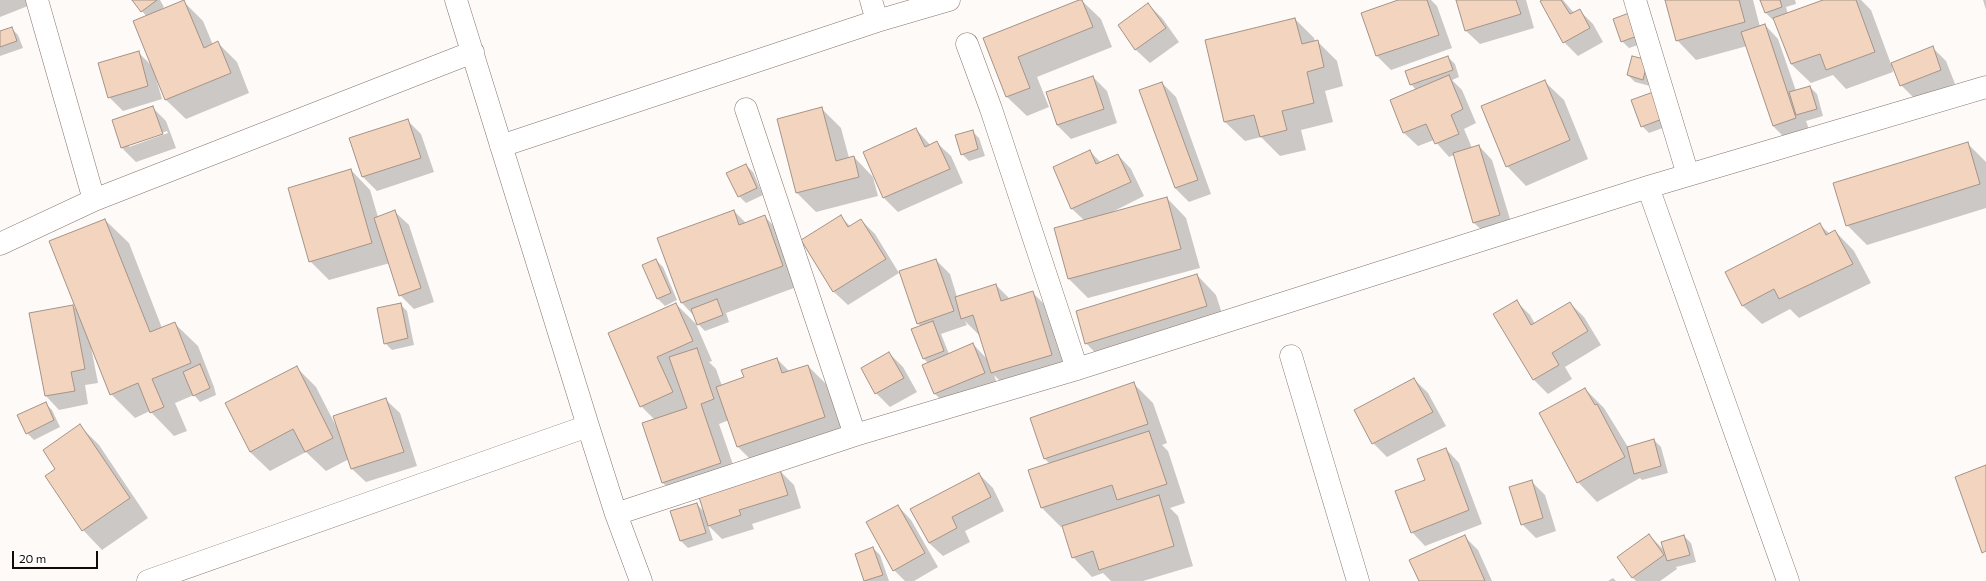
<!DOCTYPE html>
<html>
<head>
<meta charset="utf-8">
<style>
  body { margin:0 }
  #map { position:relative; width:1986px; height:581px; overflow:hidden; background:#fefaf8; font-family:Commissioner,sans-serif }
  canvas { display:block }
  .scale { position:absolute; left:12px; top:551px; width:86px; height:18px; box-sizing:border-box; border:2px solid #110a07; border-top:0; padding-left:5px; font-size:12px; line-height:14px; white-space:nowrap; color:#110a07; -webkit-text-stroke:3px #fff; paint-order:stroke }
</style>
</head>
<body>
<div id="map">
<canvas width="1986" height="581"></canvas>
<div class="scale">20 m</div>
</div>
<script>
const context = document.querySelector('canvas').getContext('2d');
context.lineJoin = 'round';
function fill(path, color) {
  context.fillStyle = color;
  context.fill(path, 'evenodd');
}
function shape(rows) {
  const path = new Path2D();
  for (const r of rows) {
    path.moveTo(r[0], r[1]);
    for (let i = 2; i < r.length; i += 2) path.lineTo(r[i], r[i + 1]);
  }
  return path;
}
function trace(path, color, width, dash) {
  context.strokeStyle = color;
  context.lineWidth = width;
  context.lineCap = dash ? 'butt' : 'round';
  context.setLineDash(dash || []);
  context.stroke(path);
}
fill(shape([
  [0,0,38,0,38,2,0,17],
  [133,0,160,0,164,7,157,12,184,2,203,21,213,45,218,43,237,62,249,93,186,119,166,100,156,75,155,75,162,99,123,111,109,97,138,52,153,67,147,17],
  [1081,0,1101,19,1112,47,1037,77,1049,107,1027,116,1007,97,984,39],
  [1401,0,1431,0,1437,6,1452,48,1391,70,1377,56],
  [1457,0,1526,0,1534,28,1480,44,1466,31],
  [1544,0,1563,0,1574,13,1579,10,1593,24,1603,42,1578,56,1564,42],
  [1666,0,1753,0,1760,27,1765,25,1778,39,1796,91,1810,87,1817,94,1823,116,1806,121,1810,132,1787,140,1773,126,1747,46,1696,60,1677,40],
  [1761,0,1795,0,1796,4,1786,7,1788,14,1826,0,1861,0,1871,10,1891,64,1932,47,1946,61,1955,84,1915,99,1901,85,1893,66,1892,66,1893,72,1846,89,1833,75,1811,83,1791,64,1775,19,1773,20,1766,13],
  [1983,0,1986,0,1986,10],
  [1148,4,1162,18,1179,42,1150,63,1136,50,1119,26],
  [1295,19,1314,38,1315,42,1318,42,1337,61,1343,86,1325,91,1333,122,1301,130,1306,150,1280,156,1261,137,1245,141,1225,122,1206,41],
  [1614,20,1644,43,1629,48,1622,41],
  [11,28,18,35,23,48,0,56,0,32],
  [1448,57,1455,64,1459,77,1452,80,1462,90,1476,123,1464,129,1472,148,1479,146,1492,160,1513,229,1488,236,1474,223,1454,155,1449,157,1434,140,1418,146,1404,133,1391,101,1416,90,1411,84],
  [1648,61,1650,86,1635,82,1628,75],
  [1093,77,1107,91,1117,123,1071,139,1057,125,1047,93],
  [1544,81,1564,100,1588,159,1526,186,1507,166],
  [1162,83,1176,97,1211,194,1189,202,1175,188],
  [1655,92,1671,125,1649,133,1642,126],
  [152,107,166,121,176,148,136,162,122,148,113,120],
  [167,131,168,133,129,147,129,145],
  [821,108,841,128,849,158,854,157,873,177,878,196,816,212,797,193],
  [407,120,421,134,434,172,377,191,363,177,351,139],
  [916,129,931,146,937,143,951,156,963,183,898,212,884,198,864,152],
  [972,131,979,138,985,156,969,161,962,154],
  [1967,143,1986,162,1986,208,1867,245,1847,225],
  [1090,151,1101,163,1118,155,1131,169,1144,196,1106,215,1167,198,1186,218,1200,268,1088,298,1069,279,1055,228,1084,220,1072,209],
  [746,165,753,172,763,195,746,203,739,196],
  [351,170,370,190,378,217,395,212,409,225,434,302,414,309,400,295,390,263,329,280,310,261],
  [734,211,746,223,764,216,784,236,802,285,726,313,729,322,705,331,698,324,695,317,682,303,658,239],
  [841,217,851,227,861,220,875,234,899,273,848,305,834,292,802,241],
  [105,220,129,243,162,328,174,323,198,346,214,387,216,395,200,402,194,395,175,403,187,431,174,436,150,411,135,418,111,394,91,347,98,383,85,385,88,404,59,410,46,396,31,314,73,306,79,312],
  [1820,225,1830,234,1835,231,1854,251,1871,283,1799,318,1790,309,1762,324,1742,305],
  [656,260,663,267,677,300,665,306,658,299,643,265],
  [936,260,950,274,957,297,996,285,1010,299,1033,293,1052,312,1071,374,1011,392,994,375,998,386,949,407,935,394,923,365,928,363,924,359,913,330,921,327,918,323],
  [965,321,981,337,987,359,973,344,949,354,941,334,967,325],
  [1197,275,1216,295,1226,326,1105,363,1086,343],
  [1516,301,1530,315,1535,324,1570,303,1584,317,1601,345,1565,367,1572,379,1548,394,1534,380,1495,314],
  [400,304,407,311,414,345,392,350,385,343],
  [676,304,696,324,712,361,709,362,716,369,722,386,745,378,777,359,790,372,808,366,827,385,844,437,757,466,738,447,729,420,719,424,739,482,780,471,794,485,801,508,752,524,754,529,722,539,708,525,713,540,688,548,681,541,672,512,697,504,704,512,699,496,682,502,663,483,655,420,641,406,609,334],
  [889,353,903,367,917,392,890,407,876,393],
  [297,368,316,387,337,428,386,400,400,413,417,466,366,482,352,469,349,459,326,471,306,452,270,471,250,452],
  [1414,379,1428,393,1446,426,1387,457,1373,443],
  [1134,384,1153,403,1167,443,1162,445,1168,451,1185,503,1170,508,1178,516,1193,566,1143,581,1111,581,1103,573,1092,577,1073,557,1063,526,1061,527,1042,508,1050,464,1045,459,1031,419],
  [1585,389,1604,408,1628,447,1654,440,1661,447,1668,473,1642,480,1640,478,1597,502,1578,482],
  [45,403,52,410,60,427,34,440,27,433],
  [80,426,99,445,148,518,102,550,83,530],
  [1446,449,1459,463,1482,524,1425,546,1412,532,1426,480],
  [979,474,993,488,1004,511,965,531,970,542,943,556,929,543],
  [1531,481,1545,495,1556,531,1536,538,1522,524],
  [898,506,911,520,938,567,914,581,905,581,894,570,868,523],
  [1649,535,1665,551,1684,536,1691,543,1696,562,1676,567,1677,569,1660,581,1636,581,1632,577],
  [1464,536,1478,550,1492,581,1420,581],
  [873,548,880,555,889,581,865,581,856,554],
  [1613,578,1616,581,1608,581]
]), '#0003');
const building = shape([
  [132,0,157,0,141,12,132,0],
  [184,0,204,48,218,41,231,73,165,100,133,21,184,0],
  [1079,0,1082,0,1093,27,1018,57,1030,88,1006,97,983,38,1079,0],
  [1398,0,1427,0,1439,35,1376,56,1361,13,1398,0],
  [1456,0,1516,0,1521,14,1465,31,1456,0],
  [1542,0,1561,0,1570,14,1580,9,1590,28,1563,43,1540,1,1542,0],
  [1665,0,1739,0,1745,22,1676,41,1665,0],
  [1760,0,1780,0,1782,7,1765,13,1760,0],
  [1823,0,1856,0,1875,52,1826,70,1820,54,1791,64,1773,18,1823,0],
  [1148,3,1166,28,1135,50,1118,25,1148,3],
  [1629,13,1637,36,1621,42,1613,19,1629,13],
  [1295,18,1302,44,1318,40,1324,67,1307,72,1314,103,1282,111,1287,130,1260,137,1254,115,1224,122,1205,40,1295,18],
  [1765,24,1796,118,1773,126,1741,32,1765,24],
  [12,27,17,41,0,47,0,31,12,27],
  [1933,46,1941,70,1900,86,1891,63,1933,46],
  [139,51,148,86,108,98,98,63,139,51],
  [1448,56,1453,70,1410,85,1405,71,1448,56],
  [1632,56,1648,60,1643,80,1627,75,1632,56],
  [1449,75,1463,109,1451,115,1459,134,1435,144,1426,124,1403,133,1390,100,1449,75],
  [1093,76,1104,109,1057,125,1046,92,1093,76],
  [1545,80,1570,140,1506,167,1481,106,1545,80],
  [1162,82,1198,180,1175,188,1139,90,1162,82],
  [1810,86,1817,109,1796,115,1789,92,1810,86],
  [1656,91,1665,118,1641,127,1631,100,1656,91],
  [153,106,163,134,121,148,112,120,153,106],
  [822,107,836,161,854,156,859,177,796,193,777,119,822,107],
  [408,119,421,158,362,177,349,138,408,119],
  [916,128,925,147,937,141,950,169,883,198,863,152,916,128],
  [973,130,978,149,961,155,955,135,973,130],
  [1968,142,1980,184,1846,226,1833,183,1968,142],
  [1479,145,1500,215,1473,223,1453,153,1479,145],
  [1090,150,1096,164,1118,154,1131,182,1071,209,1053,167,1090,150],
  [746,164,757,188,738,197,726,173,746,164],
  [351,169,372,243,309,262,288,188,351,169],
  [1167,197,1181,249,1068,279,1054,228,1167,197],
  [395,210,421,288,399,296,374,218,395,210],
  [734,210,739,225,765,215,783,266,681,303,657,238,734,210],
  [841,215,848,227,861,219,886,259,833,292,801,240,841,215],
  [105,219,150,332,175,322,191,363,152,379,164,407,150,413,138,383,110,395,49,241,105,219],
  [1820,223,1826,235,1835,230,1853,264,1779,299,1774,289,1742,306,1725,272,1820,223],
  [656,259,671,293,657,299,642,265,656,259],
  [936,259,954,311,917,324,899,271,936,259],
  [1197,274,1207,306,1085,344,1076,311,1197,274],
  [996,284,1001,301,1033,291,1052,355,991,373,973,315,961,319,955,297,996,284],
  [717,299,723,315,697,325,691,309,717,299],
  [1517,300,1531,325,1570,302,1588,331,1552,353,1559,365,1533,380,1493,314,1517,300],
  [401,303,408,338,384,344,377,308,401,303],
  [676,303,693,341,657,357,673,392,640,407,608,333,676,303],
  [73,305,85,369,71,372,75,391,45,396,29,313,73,305],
  [933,321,944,351,923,359,911,329,933,321],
  [973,343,985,373,934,394,922,365,973,343],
  [697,348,714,399,701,404,721,463,662,483,642,423,687,408,669,357,697,348],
  [889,352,904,378,875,394,861,368,889,352],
  [777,358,782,373,808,365,825,417,737,447,716,387,744,377,741,370,777,358],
  [200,364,210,388,193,396,183,372,200,364],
  [297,366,333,438,305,452,293,429,250,452,225,403,297,366],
  [1414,378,1433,412,1372,444,1354,410,1414,378],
  [1134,382,1148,424,1044,459,1030,418,1134,382],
  [1585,388,1595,405,1597,404,1625,457,1577,483,1539,413,1585,388],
  [386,398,404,452,351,469,333,416,386,398],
  [46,402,54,420,26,434,17,415,46,402],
  [80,424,130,498,82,531,45,476,55,469,43,450,80,424],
  [1149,431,1167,484,1117,500,1112,485,1041,508,1028,470,1149,431],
  [1654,439,1661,466,1634,474,1627,447,1654,439],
  [1446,448,1469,510,1411,533,1395,491,1425,480,1417,459,1446,448],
  [1986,465,1986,551,1982,553,1955,477,1986,465],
  [780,470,788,495,739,510,741,515,708,526,699,497,780,470],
  [979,473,991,497,952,517,957,528,929,543,910,509,979,473],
  [1532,480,1543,518,1521,525,1509,487,1532,480],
  [1159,495,1174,546,1099,570,1093,551,1072,558,1062,526,1159,495],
  [697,503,706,533,680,541,670,511,697,503],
  [898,505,925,553,893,571,866,522,898,505],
  [1649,534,1664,555,1632,578,1617,557,1649,534],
  [1465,535,1485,581,1419,581,1409,560,1465,535],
  [1684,535,1690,555,1667,561,1661,542,1684,535],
  [873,547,883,575,864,581,855,554,873,547]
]);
fill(building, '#f3d4be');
trace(building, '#a59387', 1);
const street = shape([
  [37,0,94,200],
  [456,0,588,426,616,514,641,581],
  [871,0,877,21],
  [1635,0,1688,175],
  [967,44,991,109,1077,369],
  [746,109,855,435],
  [501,146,877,21,949,0],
  [1648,187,1788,581],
  [0,244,94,200,473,52],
  [1291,356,1358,581],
  [616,514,855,435,1077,369,1648,187,1986,87],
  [148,581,588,426]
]);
trace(street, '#87746b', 23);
trace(street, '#fff', 22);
</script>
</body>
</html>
